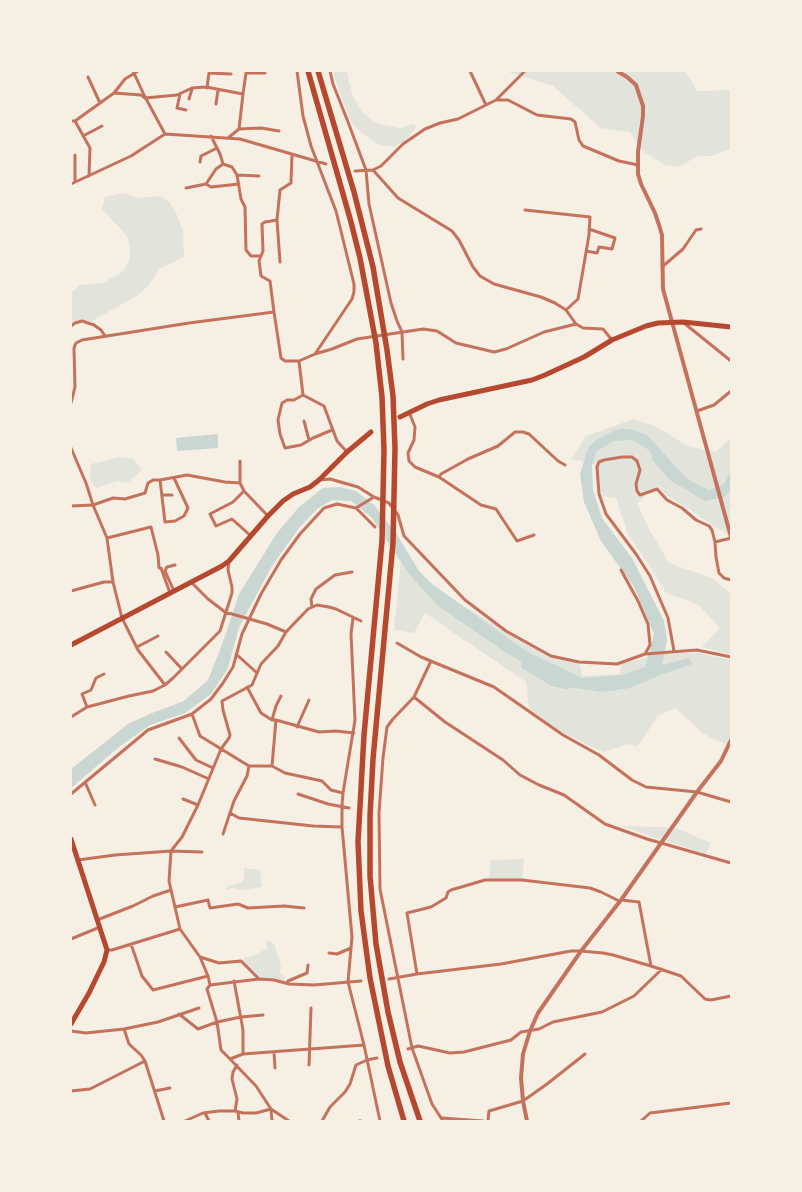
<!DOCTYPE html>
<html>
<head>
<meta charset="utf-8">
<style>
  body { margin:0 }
  #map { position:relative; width:802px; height:1192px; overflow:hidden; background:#f6efe4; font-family:Jost,sans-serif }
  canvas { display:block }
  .frame { position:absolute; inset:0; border:72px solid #f6efe4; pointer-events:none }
</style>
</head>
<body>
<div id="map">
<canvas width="802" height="1192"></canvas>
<div class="frame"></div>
</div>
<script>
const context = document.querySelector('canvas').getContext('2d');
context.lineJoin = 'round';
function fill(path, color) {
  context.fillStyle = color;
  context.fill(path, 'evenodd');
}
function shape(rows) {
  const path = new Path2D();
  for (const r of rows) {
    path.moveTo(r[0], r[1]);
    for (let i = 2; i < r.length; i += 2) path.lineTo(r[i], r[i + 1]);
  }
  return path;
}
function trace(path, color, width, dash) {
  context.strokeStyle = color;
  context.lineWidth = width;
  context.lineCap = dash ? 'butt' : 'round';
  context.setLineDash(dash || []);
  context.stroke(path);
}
fill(shape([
  [334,71,347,71,348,78,353,96,364,114,371,119,379,124,400,128,413,124,416,126,416,128,404,142,393,147,379,145,371,140,353,125,346,109,334,76],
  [505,71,684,71,692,81,697,91,731,90,731,149,711,156,698,156,678,167,665,165,643,151,630,132,601,128,553,86],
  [123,193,139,198,160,196,169,202,175,210,183,231,184,257,160,269,149,285,135,297,92,321,77,322,71,326,71,293,80,285,102,283,118,275,125,268,130,259,130,246,127,236,102,209,105,197],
  [634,419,657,427,688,446,716,452,731,438,731,533,727,534,715,527,686,507,667,496,657,486,637,503,649,529,669,563,712,578,731,594,731,655,702,647,720,628,699,605,666,593,645,559,628,535,616,498,601,496,594,464,571,459,586,436],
  [121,457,134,459,142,470,127,483,117,481,96,488,89,478,91,464],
  [401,561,419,579,487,620,551,656,579,662,583,676,620,674,621,664,661,654,698,653,731,660,731,747,702,733,676,708,658,716,637,747,629,744,603,752,555,729,529,708,526,682,425,613,414,633,394,630],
  [620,826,664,827,678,829,711,843,706,854],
  [524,859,522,880,489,880,491,860],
  [244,868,260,870,262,887,241,890,232,888,226,890,227,886,240,883,244,880],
  [268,941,271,941,275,946,281,966,279,973,284,976,285,981,259,978,242,962,244,958,254,956,264,950,267,948,266,942]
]), '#e2e4dc');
fill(shape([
  [618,429,630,429,647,435,688,480,709,490,724,484,731,471,731,490,724,497,705,501,691,493,646,448,632,440,613,441,596,452,592,466,593,490,602,518,632,558,664,621,667,640,662,665,689,658,692,664,660,675,630,688,602,692,562,686,502,650,437,605,409,574,372,518,351,501,333,500,318,508,299,528,272,566,239,627,228,668,211,694,185,713,150,725,119,747,71,788,71,769,128,724,152,713,184,701,208,680,222,645,239,594,277,533,299,507,323,488,340,487,356,491,374,505,396,533,419,571,432,584,526,651,582,678,622,675,645,667,654,634,634,587,601,541,584,502,580,474,588,448,597,439],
  [218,434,218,448,177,451,176,438]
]), '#c9d6d2');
trace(shape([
  [657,458,674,477,687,484],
  [526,665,553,681,567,684]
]), '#c9d6d2', 10);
trace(shape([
  [133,71,144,95,165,134],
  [330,71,333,84,348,122,366,170,369,204,391,303,397,321,402,332,403,359],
  [470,71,486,105],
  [88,77,100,103],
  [207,88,209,73,231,74],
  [114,93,141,95,145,98,177,95,192,88,206,87,243,94,239,129],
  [180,94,177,108,186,110],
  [243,94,246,73,265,73],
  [189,99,192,89],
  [496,100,508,100,537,115,571,119,575,122,579,140,583,146,619,161,638,165],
  [216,104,218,90],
  [71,121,75,121,114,93,125,79,138,71],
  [75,121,90,148,89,176],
  [83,136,102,126],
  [211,136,220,154,223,164,232,167,237,175,241,199,245,207,246,250,251,256,261,256],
  [228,138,239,129,261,128,279,131],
  [75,155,75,182],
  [200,162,201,156,217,148],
  [373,170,398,198,452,231,459,240,473,267,480,276,494,284,541,297,555,303,566,310,576,324,583,328,603,329,612,340],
  [355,171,373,170,381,166,403,144,425,129,440,123,458,119,496,100,525,71],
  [237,175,259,176],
  [71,184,131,156,165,134,240,139,326,164],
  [206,184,211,187,239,184],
  [186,188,206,184,216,169,223,164],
  [525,210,590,217,589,235,578,299,566,310],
  [586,251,597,253,599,247,612,249,615,238,589,229],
  [280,262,277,220,280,190,291,183,292,154],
  [662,267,683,249,696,230,701,229],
  [274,312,270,281,261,276,259,261,263,251,262,224,265,222,277,220],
  [684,323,731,361],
  [71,326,75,323,82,321,94,325,101,330,105,336],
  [315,354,332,349,357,339,423,329,437,331,456,343,494,352,506,349,544,332,576,324],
  [299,361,303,395,324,406,337,441,347,452],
  [303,395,294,400,287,400,282,403,278,420,280,434,285,448,301,445,313,438,332,430],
  [71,403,75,387,74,348,76,343,82,340,189,323,274,312,281,358,285,361,299,361,315,354,352,299,354,292,354,284,336,211,311,146,303,116,297,71],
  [697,411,714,405,731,391],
  [409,412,415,427,414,440,408,453,409,461,415,467,439,477,481,505,496,509,517,541,534,535],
  [304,421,309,440],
  [71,448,86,483,93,505,107,538,113,582,122,618,138,650,165,685],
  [240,461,240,483],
  [439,477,441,474,468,459,498,446,515,432,523,432,529,434,558,461,565,465],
  [160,480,165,522,175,521,184,516,188,508,174,478],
  [319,480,330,479,358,487,374,497,389,503,398,515,404,536,465,600,506,631,551,656,579,662,617,664,645,654,650,645,648,624,638,601,621,570],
  [244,491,233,502,210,514,216,526,232,519,251,536],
  [162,495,172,495],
  [71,506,93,505,113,498,125,499,145,493,148,483,153,480,160,480,187,475,225,482,240,483,244,491,268,516],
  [356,508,374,497],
  [107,538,151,527,158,555,159,568,161,568,170,593],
  [715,542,731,538],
  [191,582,208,599,225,612,267,624,286,632],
  [71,591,104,582,113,582],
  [174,591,165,571,167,567,175,565],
  [312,607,311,599,316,589,335,575,352,572],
  [353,618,351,634,355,720,343,793,342,806,342,827,352,937,348,982,364,1045,380,1121],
  [397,643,421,657,494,687,563,735,599,755,632,780,646,787,697,792,731,802],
  [137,647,158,636],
  [674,651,668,618,650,576,636,554,606,514,599,494,597,467,599,462,604,460,622,457,632,457,637,461,640,470,636,484,637,491,640,495,643,494,657,489,667,500,682,508,696,520,709,526,712,530,715,542,716,557,719,573,724,578,731,580],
  [166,652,182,669],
  [236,654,257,673],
  [645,654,697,650,731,657],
  [431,661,414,697,393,719,387,727,383,758,379,813,380,889,412,1048,432,1104,443,1121],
  [247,687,261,713,272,720,276,720,319,732,336,731,354,733],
  [414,697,445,722,503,760,520,775,539,785,564,795,605,824,647,839,731,863],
  [87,707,82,694,91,690,96,678,104,674],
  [192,714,200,736,249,766,272,766,285,773,322,781,331,790,343,793],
  [71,717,87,707,129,696,153,691,165,685,173,678,220,631,232,593,232,587,228,570,229,561],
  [272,720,276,706,281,696],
  [297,727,309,700],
  [179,738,196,760,213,768],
  [155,759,182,767,209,779],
  [272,766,276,720],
  [85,782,95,805],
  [71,794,148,730,192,714,211,699,223,683,233,667,242,634,261,594,281,560,300,534,324,508,337,504,356,508,375,527],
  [298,794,328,804,349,808],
  [183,799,198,805],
  [230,813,239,818,313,826,342,827],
  [223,834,234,801,247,776,249,766],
  [78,860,115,855,171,851,202,852],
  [621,900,639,902,651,966],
  [175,907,208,900,210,908,238,904,248,908,284,906,304,908],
  [97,920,133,906,153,896,171,890],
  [71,939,100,927],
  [131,944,142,976,153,990,208,976],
  [107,950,112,950,180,929],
  [329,953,337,954,351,948],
  [200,957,219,963,241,961,259,979],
  [417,974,407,913,431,907,446,898,448,892,451,890,485,880,522,880,590,888,601,892,619,901],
  [389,979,417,974,501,964,571,951,581,951,603,953,613,955,651,966,681,976,705,999,711,1000,731,996],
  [234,981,243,1030,243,1054],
  [287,983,288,981,307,973,308,965],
  [210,985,259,979,274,980,289,984,314,985,361,981],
  [179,1014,198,1029,217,1022,241,1017,263,1015],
  [124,1029,129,1044,141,1055,145,1061,164,1121],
  [71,1031,86,1033,124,1029,158,1022,199,1008],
  [408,1049,418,1046,450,1053,464,1052,511,1040,521,1032,539,1029,553,1022,602,1012,634,996,662,969],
  [274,1052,275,1068],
  [230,1059,243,1054,364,1045],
  [309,1065,311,1008],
  [71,1091,90,1089,145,1061],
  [155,1091,170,1088],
  [271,1109,272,1121],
  [235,1111,237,1099,232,1079,233,1072,237,1065],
  [238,1112,239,1121],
  [205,1113,209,1121],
  [442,1118,483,1121],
  [185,1121,203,1113,219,1111,235,1111,243,1113,256,1113,271,1109],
  [289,1121,271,1109,256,1086,230,1059,221,1050,217,1022,207,989,210,985,208,976,200,957,180,929,169,881,171,851,182,837,198,805,221,749,229,738,230,735,223,710,222,701,252,685,261,664,278,646,286,632,308,609,317,605,329,607,336,609,361,621],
  [322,1121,330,1107,345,1092,350,1084,356,1065,367,1060,377,1058],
  [359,1121,361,1121],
  [488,1121,489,1111,523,1101,547,1084,585,1054],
  [641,1121,650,1113,731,1103]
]), '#c5725c', 3);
trace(shape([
  [617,71,627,77,636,85,643,106,643,116,638,152,638,174,641,184,655,213,659,225,662,235,663,289,731,537],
  [527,1121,523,1101,521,1078,523,1054,530,1031,538,1013,581,951,621,900,697,792,721,761,731,740]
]), '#c5725c', 4);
trace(shape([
  [400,417,427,404,439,400,532,380,545,375,584,357,612,340,646,326,658,323,683,322,731,327],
  [71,645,222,566,229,561,268,516,283,501,293,494,310,487,319,480,347,452,371,432],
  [71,839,107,950,104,962,89,993,71,1024]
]), '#b5482f', 5);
trace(shape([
  [308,71,351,222,360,258,376,343,382,397,384,450,382,541,364,735,358,842,361,911,370,978,388,1066,404,1121],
  [318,71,354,192,373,267,387,350,393,396,395,448,393,543,373,759,370,816,370,876,376,944,388,1012,400,1062,420,1121]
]), '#b5482f', 5.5);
</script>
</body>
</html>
